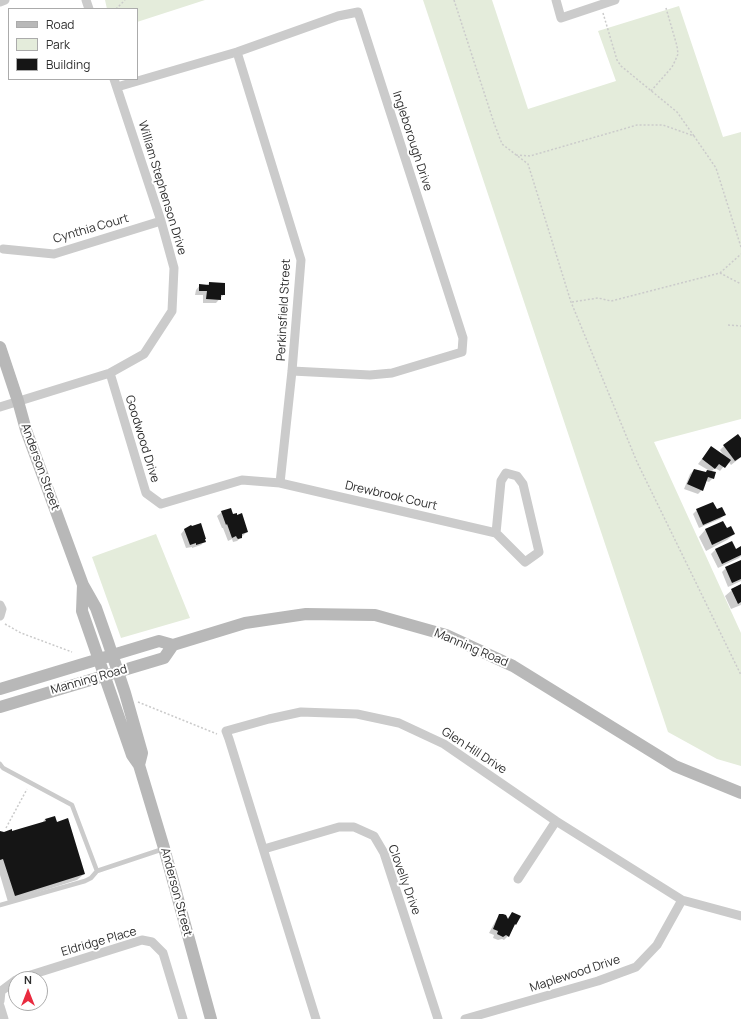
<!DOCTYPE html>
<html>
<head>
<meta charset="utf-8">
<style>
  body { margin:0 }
  #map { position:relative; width:741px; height:1019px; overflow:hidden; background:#fff; font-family:Manrope,sans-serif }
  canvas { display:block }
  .legend { position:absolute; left:8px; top:8px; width:130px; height:72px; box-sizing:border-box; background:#fff; border:1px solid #ababab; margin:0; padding:5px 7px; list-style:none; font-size:12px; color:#2e2e2e }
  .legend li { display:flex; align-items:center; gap:8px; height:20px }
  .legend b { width:20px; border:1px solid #ababab }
  .north { position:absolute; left:8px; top:971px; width:40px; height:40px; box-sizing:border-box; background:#fff; border:1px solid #ababab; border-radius:50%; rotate:0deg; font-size:11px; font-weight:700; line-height:16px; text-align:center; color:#2e2e2e }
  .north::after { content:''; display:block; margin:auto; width:14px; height:18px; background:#e92b3f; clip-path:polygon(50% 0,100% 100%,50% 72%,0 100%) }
</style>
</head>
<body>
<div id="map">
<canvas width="741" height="1019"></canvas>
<ul class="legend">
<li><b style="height:5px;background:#b8b8b8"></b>Road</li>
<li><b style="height:11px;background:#e4ecdb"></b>Park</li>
<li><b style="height:11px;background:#151515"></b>Building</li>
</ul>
<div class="north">N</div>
</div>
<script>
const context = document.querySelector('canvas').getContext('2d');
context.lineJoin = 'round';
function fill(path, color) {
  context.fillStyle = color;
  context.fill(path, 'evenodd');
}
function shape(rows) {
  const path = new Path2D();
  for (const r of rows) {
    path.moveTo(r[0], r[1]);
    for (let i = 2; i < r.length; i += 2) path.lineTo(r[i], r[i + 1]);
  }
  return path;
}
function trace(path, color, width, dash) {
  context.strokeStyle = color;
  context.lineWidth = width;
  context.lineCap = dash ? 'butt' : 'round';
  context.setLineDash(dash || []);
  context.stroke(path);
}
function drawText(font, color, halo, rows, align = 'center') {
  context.font = font + ' Manrope,sans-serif';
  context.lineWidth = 4;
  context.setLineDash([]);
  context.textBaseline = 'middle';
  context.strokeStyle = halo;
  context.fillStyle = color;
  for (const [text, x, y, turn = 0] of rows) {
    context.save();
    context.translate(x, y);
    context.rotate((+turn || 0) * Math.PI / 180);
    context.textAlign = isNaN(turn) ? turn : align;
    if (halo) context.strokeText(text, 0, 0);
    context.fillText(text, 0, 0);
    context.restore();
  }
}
fill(shape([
  [105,0,205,0,137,22,137,9,107,9],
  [423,0,492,0,528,109,616,81,598,31,679,6,723,137,741,132,741,419,654,442,741,633,741,766,717,759,668,732],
  [156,534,190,618,121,638,92,557]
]), '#e4ecdb');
fill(shape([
  [209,283,224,294,216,303,203,303,203,295,195,295,196,290,200,285,206,286],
  [741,440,741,457,731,465,728,461,720,471,715,468,711,472,713,478,709,482,706,481,702,490,698,494,684,489,690,474,694,470,705,473,708,470,698,464,711,447,724,456,720,450,724,446],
  [697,510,724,515,720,519,699,528,693,514],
  [222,512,233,515,247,532,237,541,233,542,232,539,228,541,223,528,222,528,217,516],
  [723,522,726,529,734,534,727,540,706,551,699,537,705,530],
  [185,529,205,541,201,545,192,548,192,547,186,548,181,534],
  [731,542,735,550,741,549,741,556,739,558,718,568,711,554,715,550],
  [741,561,741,581,728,587,722,572,726,568],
  [741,586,741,605,731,609,725,596,732,590],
  [45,819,84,874,77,880,8,902,0,875,0,832,12,833,42,823],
  [512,913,520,917,508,936,504,940,502,939,498,940,493,938,494,935,489,933,496,920,500,915,507,919]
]), '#0003');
fill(shape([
  [209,282,225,283,225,295,221,295,221,300,206,299,207,291,199,291,199,284,209,285],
  [738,434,741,438,741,457,735,461,723,445],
  [711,446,731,460,725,468,719,464,715,469,702,459],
  [694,469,706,472,707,470,716,472,714,479,708,477,703,491,687,484],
  [713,502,717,509,722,507,726,515,703,525,696,509],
  [231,508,233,514,237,513,237,515,242,513,248,532,242,534,242,538,238,539,237,538,236,536,232,538,227,524,226,525,221,511],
  [723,521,727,528,731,526,735,534,712,545,705,529],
  [201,523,206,539,205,539,206,542,196,545,196,543,190,545,184,529,191,525,192,526],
  [732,541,736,549,741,546,741,555,722,564,715,549],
  [741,560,741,579,732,583,725,567],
  [741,584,741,602,738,604,731,589],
  [55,816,57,822,68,818,85,874,15,896,3,859,0,860,0,831,4,832,12,829,12,831,46,821,45,819],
  [512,912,521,916,516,925,515,924,509,937,506,935,503,937,497,934,498,931,493,929,499,914,503,914,506,915,508,919]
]), '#151515');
trace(shape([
  [454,0,494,123,502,144,528,164,571,302,637,462,741,675],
  [116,9,125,0],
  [603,13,617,60,621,66,677,112,694,136],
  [651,91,672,67,675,61,678,54,677,46,666,8],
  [516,155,530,156,637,125,663,125,694,136,716,168,741,247],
  [720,273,741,254],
  [572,302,598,298,611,301,720,273,741,284],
  [728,325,741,326],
  [5,624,21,633,72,652],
  [138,702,217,734],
  [6,828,27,789]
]), '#cbcbcb', 1.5, [2, 2]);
trace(shape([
  [0,764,3,768,72,805,97,871,163,849],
  [0,905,85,881,91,878,97,871]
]), '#cbcbcb', 4.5);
trace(shape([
  [86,0,89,9],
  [556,0,561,18,615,0],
  [0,2,5,0],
  [237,52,301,260,292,371,280,483],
  [117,87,237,52,338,16,358,12,463,338,462,352,392,373,370,375,292,371],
  [3,249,54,254,161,221],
  [110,373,146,493,161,504,242,480,280,483,496,533,525,562,539,552,523,484,517,476,506,473,501,481,496,533],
  [0,407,110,373,144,354,172,311,174,268,161,221,114,79],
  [0,605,2,609,0,616],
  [264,849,339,827,354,827,374,836,384,853,438,1019],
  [518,879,556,821],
  [18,979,142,940,152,942,163,953,183,1019],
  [0,1001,1,991,16,980],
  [0,1006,4,1019],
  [316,1019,229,739,226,731,269,719,301,712,357,714,399,723,444,744,556,821,682,900,741,916],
  [465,1019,598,981,636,967,657,945,682,900]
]), '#cbcbcb', 9);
trace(shape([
  [0,347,18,401,26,430,83,585,96,608,108,642,125,693,142,753,139,765],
  [83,585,82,611,132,755,139,765,164,848,211,1019],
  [0,689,159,641,173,645,245,623,306,614,375,615,446,635,513,666,675,766,741,793],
  [0,707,164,658,173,645]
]), '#b8b8b8', 12);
drawText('12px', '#2e2e2e', '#fff', [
  ["Ingleborough Drive",412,141,72],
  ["William Stephenson Drive",162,188,73],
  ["Cynthia Court",91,229,-16],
  ["Perkinsfield Street",284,310,-87],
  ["Goodwood Drive",142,439,73],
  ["Anderson Street",40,467,70],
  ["Drewbrook Court",391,496,13],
  ["Manning Road",471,648,23],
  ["Manning Road",89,680,-16],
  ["Glen Hill Drive",474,751,33],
  ["Clovelly Drive",404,880,70],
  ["Anderson Street",176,892,75],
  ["Eldridge Place",99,942,-16],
  ["Maplewood Drive",575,974,-18]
]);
</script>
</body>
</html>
